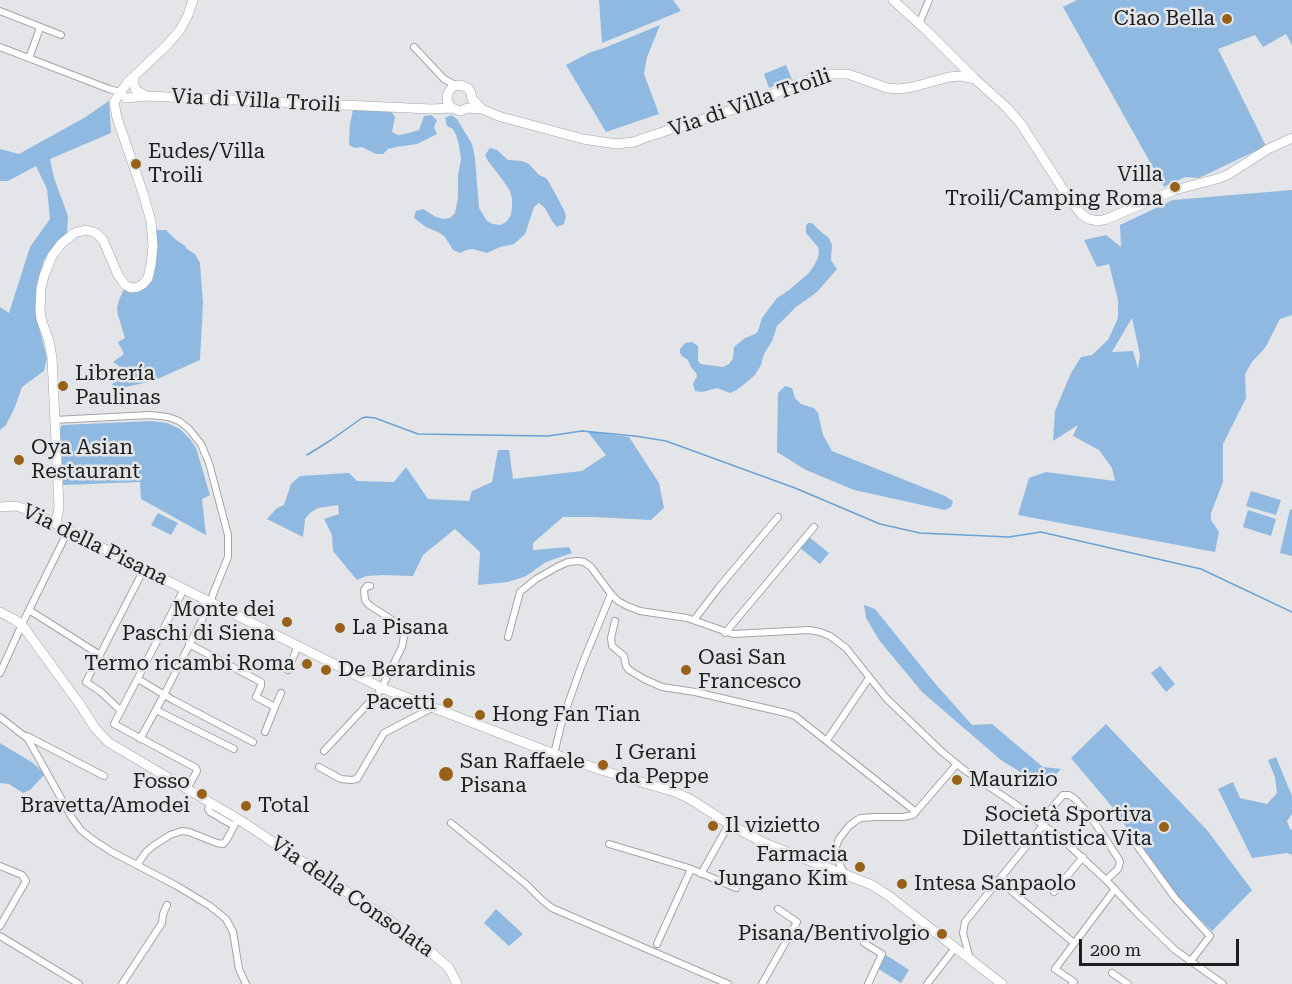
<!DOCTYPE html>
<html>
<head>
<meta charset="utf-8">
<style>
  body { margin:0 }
  #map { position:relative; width:1292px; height:984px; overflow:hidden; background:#e3e5e8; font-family:"Roboto Serif",serif }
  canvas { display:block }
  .scale { position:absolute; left:1079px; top:939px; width:160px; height:27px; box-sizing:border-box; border:3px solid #1d1d1e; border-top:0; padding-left:8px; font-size:18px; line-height:21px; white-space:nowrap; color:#1d1d1e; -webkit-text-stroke:4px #e3e5e8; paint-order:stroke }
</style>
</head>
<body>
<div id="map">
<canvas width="1292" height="984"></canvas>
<div class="scale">200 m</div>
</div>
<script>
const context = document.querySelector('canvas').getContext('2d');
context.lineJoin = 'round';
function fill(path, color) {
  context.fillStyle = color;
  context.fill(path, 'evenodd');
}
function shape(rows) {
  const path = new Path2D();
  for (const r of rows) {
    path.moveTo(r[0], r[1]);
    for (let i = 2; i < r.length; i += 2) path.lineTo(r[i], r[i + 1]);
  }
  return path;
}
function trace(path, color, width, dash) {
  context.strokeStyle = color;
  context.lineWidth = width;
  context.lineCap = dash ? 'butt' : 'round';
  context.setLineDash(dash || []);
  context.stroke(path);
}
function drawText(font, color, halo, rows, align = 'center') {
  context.font = font + ' "Roboto Serif",serif';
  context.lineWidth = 5;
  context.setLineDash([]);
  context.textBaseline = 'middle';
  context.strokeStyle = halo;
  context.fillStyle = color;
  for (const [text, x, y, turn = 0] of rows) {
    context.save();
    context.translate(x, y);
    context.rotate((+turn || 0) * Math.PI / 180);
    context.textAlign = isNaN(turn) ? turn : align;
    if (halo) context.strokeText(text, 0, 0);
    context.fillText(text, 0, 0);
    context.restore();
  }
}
fill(shape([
  [599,0,673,0,681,11,602,43],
  [1077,0,1292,0,1292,45,1286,34,1263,47,1255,35,1218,49,1266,146,1199,178,1185,177,1164,187,1063,7],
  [660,25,647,57,644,74,659,114,606,132,566,65,591,52,604,48],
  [786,65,792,79,769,88,764,74],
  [109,101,111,133,50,159,54,178,68,216,67,233,61,238,44,260,38,280,35,312,47,358,44,371,22,387,15,407,6,425,0,430,0,307,9,313,30,247,50,219,47,189,36,166,8,181,0,181,0,149,19,154,84,118],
  [353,110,391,111,395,117,392,132,398,135,405,134,419,130,424,116,431,115,437,120,434,127,437,134,417,144,396,147,388,149,383,154,376,154,362,147,355,148,349,145,350,124],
  [451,115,457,119,472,144,475,158,479,208,487,221,493,224,501,225,507,221,511,215,512,207,512,199,510,191,502,179,488,161,485,155,490,148,497,150,508,160,522,161,529,164,539,175,546,178,550,184,564,210,566,217,564,224,557,227,552,221,545,208,539,203,534,207,525,234,514,244,500,247,487,253,473,249,466,250,460,253,453,250,445,237,440,233,426,227,414,218,416,211,423,209,436,217,443,219,450,218,455,213,458,198,458,175,461,160,459,145,456,135,453,129,447,126,445,118],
  [1292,190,1292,315,1280,319,1265,348,1252,362,1245,374,1246,398,1223,444,1223,482,1211,513,1211,520,1219,532,1215,552,1018,515,1029,478,1046,472,1115,481,1112,468,1099,450,1073,436,1078,425,1053,441,1055,411,1071,373,1081,357,1092,355,1108,340,1118,318,1118,300,1109,264,1097,267,1084,240,1106,235,1121,247,1120,225,1173,200],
  [1132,318,1140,355,1138,369,1133,351,1112,352],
  [808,223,812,223,820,231,829,238,832,245,831,260,837,269,817,292,796,307,777,326,772,341,764,354,761,365,755,375,737,390,730,393,717,388,702,392,695,391,693,384,697,376,696,373,691,367,688,360,682,356,680,353,680,349,685,343,692,342,698,346,698,361,701,364,723,367,729,364,733,358,734,347,745,338,755,334,758,331,762,318,777,298,789,290,809,273,815,264,818,258,819,251,818,247,806,233,806,226],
  [156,230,166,230,176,240,184,245,187,249,195,254,200,263,203,303,200,360,153,381,112,390,112,385,122,370,120,367,113,362,124,354,118,342,125,338,118,315,117,308,119,300,124,289,140,290,157,245],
  [785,386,792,388,795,398,801,404,814,408,818,413,823,435,832,451,945,496,953,501,951,507,945,510,854,490,806,470,777,452,778,393],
  [151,421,167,423,180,429,190,439,196,448,210,495,202,499,206,535,141,499,140,482,63,485,60,429,62,425],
  [587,431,629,437,659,483,664,508,651,520,594,517,563,517,533,543,533,550,569,547,572,553,546,562,526,576,508,582,478,585,480,552,455,529,423,555,413,576,383,575,366,576,357,580,333,551,332,535,324,519,339,514,338,505,318,508,310,513,305,519,303,537,267,519,277,508,284,505,291,484,300,476,349,473,357,481,394,482,406,467,428,499,469,501,472,491,492,482,498,450,509,450,513,479,582,471,606,455],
  [1251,491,1281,500,1276,515,1246,506],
  [1290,509,1292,510,1292,556,1280,553],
  [1248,510,1276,519,1271,536,1243,527],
  [158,513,178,523,171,535,151,525],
  [809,537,829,553,820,564,800,548],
  [864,605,875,609,933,681,972,725,992,724,1043,767,1061,769,1044,787,1001,760,922,692,879,640,866,618],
  [1160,666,1175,684,1166,692,1151,673],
  [1106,724,1207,830,1252,890,1212,931,1164,883,1114,809,1071,758],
  [0,743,33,763,45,774,30,790,23,793,9,784,0,783],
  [1276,757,1292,796,1292,814,1287,821,1290,829,1292,830,1292,855,1287,853,1252,858,1218,789,1233,782,1240,798,1267,804,1277,793,1275,777,1268,760],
  [496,909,523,934,509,946,484,923],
  [886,955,909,970,901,983,877,968]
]), '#8fb9e1');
trace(shape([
  [307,455,331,440,362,418,366,417,375,418,418,434,548,436,582,431,635,436,666,441,795,488,880,524,920,533,1009,537,1041,532,1201,569,1292,612]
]), '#6ca1d3', 1.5);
const street = shape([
  [0,11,61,35],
  [919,24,929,0],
  [0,47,109,89,120,92],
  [414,47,444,79,455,85],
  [29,58,40,28],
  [54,420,150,415,168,417,179,421,189,429,201,444,209,463,228,535,228,557,213,594,211,602,164,695,140,739],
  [184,589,114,724,196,768,197,771,187,789],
  [29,610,100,655],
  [694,620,720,586,778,517],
  [615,621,611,638,612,646,624,656,626,666,629,670,644,679,662,687,695,692,786,713,795,716,916,812],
  [725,633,814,527],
  [508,637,520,592,536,579,557,567,568,562,578,561,584,562,591,567,611,594,618,601,627,606,640,611,687,618,733,634,809,630,820,632,830,636,846,648,886,698,941,751,963,769,1012,802,1062,839,1106,880,1138,914,1175,950,1223,984],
  [189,644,261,682,261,686,256,697,275,707,265,732],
  [288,670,298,646],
  [0,673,24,620,69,529],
  [138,679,173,700,253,742],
  [275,707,281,693],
  [156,710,234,749],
  [121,711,101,692,86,682,144,569],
  [0,717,28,739,72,818,81,830,92,839,112,852,177,886,210,906,226,919,233,932,239,969,246,984],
  [27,736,104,776],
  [827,740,869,678],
  [324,751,380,691,402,647,404,636,400,625,369,605,365,600,364,590,367,586,370,586],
  [554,754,562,721,581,667,611,594],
  [319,767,341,779,351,780,357,779,384,733,432,708],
  [210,802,208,809,210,812,234,826],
  [1040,822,1063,795,1069,795,1075,799,1089,814,1118,858,1120,862,1118,869,1106,880],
  [451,823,527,885,542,900,552,908,728,984],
  [1127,832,1175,898,1210,936,1190,962],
  [609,844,689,868,736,888],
  [137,865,146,852,153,846,170,835,182,831,189,832,217,843,223,844,226,841,238,819],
  [0,866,22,875,26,881,0,926],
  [844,873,836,856,835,849,839,839,849,826,857,820,861,818,875,817,903,817,913,815,957,764],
  [701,874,729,824],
  [998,880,1074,943],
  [1054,892,1083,857],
  [0,936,79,984],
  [864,943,882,954,868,984],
  [657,944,691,869],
  [970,959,963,933,965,922,1044,824],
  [1112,973,1128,984],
  [122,984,162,923,163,914,167,905],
  [762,984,797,922,778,909],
  [927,984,955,948],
  [1072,984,1074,982,1055,969,1115,889]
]);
const secondary = shape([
  [893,0,928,32,975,79,1007,108,1021,124,1068,197,1082,215,1089,219,1098,221,1107,219,1175,190,1220,178,1229,174,1268,149,1292,138],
  [134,77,134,85,136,90,146,96],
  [126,98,146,96,431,109,452,108,460,111,468,108,482,109,498,116,583,139,616,144,634,142,644,138,747,105,803,81,829,74,848,74,887,88,899,89,913,87,949,77,961,76,975,79],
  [452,108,447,101,448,93,453,86,460,85,468,88,471,93,472,99,482,109],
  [0,507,16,506,29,510,126,560,382,688,554,754,601,770,675,792,690,799,729,824,764,843,872,885,889,896,1002,984],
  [56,523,59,507,52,358,49,341,41,319,40,310,41,288,44,276,52,256,61,244,74,233,86,230,96,233,103,240,118,275,125,285,131,288,138,287,143,284,148,278,151,265,153,246,151,221,143,193,117,118,114,102,127,83,167,45,180,30,188,15,193,0],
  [0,612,15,620,22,625,81,706,95,728,108,742,243,822,411,935,449,968,457,984]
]);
trace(street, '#a2a4a6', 8);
trace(secondary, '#a2a4a6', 10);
trace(street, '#fff', 6);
trace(secondary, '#fff', 9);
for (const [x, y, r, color] of [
  [1227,19,6,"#98611a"],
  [136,164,6,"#98611a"],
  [1175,187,6,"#98611a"],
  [63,386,6,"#98611a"],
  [19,460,6,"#98611a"],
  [287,622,6,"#98611a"],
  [340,628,6,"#98611a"],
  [307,664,6,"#98611a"],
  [326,670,6,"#98611a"],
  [686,670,6,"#98611a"],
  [448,703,6,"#98611a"],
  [480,715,6,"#98611a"],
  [603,765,6,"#98611a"],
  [446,774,8,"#98611a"],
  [957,780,6,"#98611a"],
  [202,794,6,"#98611a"],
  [246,806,6,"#98611a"],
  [713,826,6,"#98611a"],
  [1164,827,6,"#98611a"],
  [860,867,6,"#98611a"],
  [902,884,6,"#98611a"],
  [942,934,6,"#98611a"]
]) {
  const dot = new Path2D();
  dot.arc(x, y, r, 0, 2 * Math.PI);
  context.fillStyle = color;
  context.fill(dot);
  trace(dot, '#e3e5e8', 2);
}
drawText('21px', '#1d1d1e', '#e3e5e8', [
  ["Ciao Bella",1215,19,"right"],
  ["Eudes/Villa",148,152],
  ["Troili",148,176],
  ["Villa",1163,175,"right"],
  ["Troili/Camping Roma",1163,199,"right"],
  ["Librería",75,374],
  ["Paulinas",75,398],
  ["Oya Asian",31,448],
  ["Restaurant",31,472],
  ["Monte dei",275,610,"right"],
  ["Paschi di Siena",275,634,"right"],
  ["La Pisana",352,628],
  ["Oasi San",698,658],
  ["Francesco",698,682],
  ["Termo ricambi Roma",295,664,"right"],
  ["De Berardinis",338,670],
  ["Pacetti",436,703,"right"],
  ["Hong Fan Tian",492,715],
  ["I Gerani",615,753],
  ["da Peppe",615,777],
  ["San Raffaele",460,762],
  ["Pisana",460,786],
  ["Maurizio",969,780],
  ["Fosso",190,782,"right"],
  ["Bravetta/Amodei",190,806,"right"],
  ["Total",258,806],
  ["Società Sportiva",1152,815,"right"],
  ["Dilettantistica Vita",1152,839,"right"],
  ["Il vizietto",725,826],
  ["Farmacia",848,855,"right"],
  ["Jungano Kim",848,879,"right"],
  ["Intesa Sanpaolo",914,884],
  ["Pisana/Bentivolgio",930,934,"right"]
], 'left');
drawText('21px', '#1d1d1e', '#e3e5e8', [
  ["Via di Villa Troili",256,101,3],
  ["Via di Villa Troili",750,103,-19],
  ["Via della Pisana",95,545,26],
  ["Via della Consolata",352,897,35]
]);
</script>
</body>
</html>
